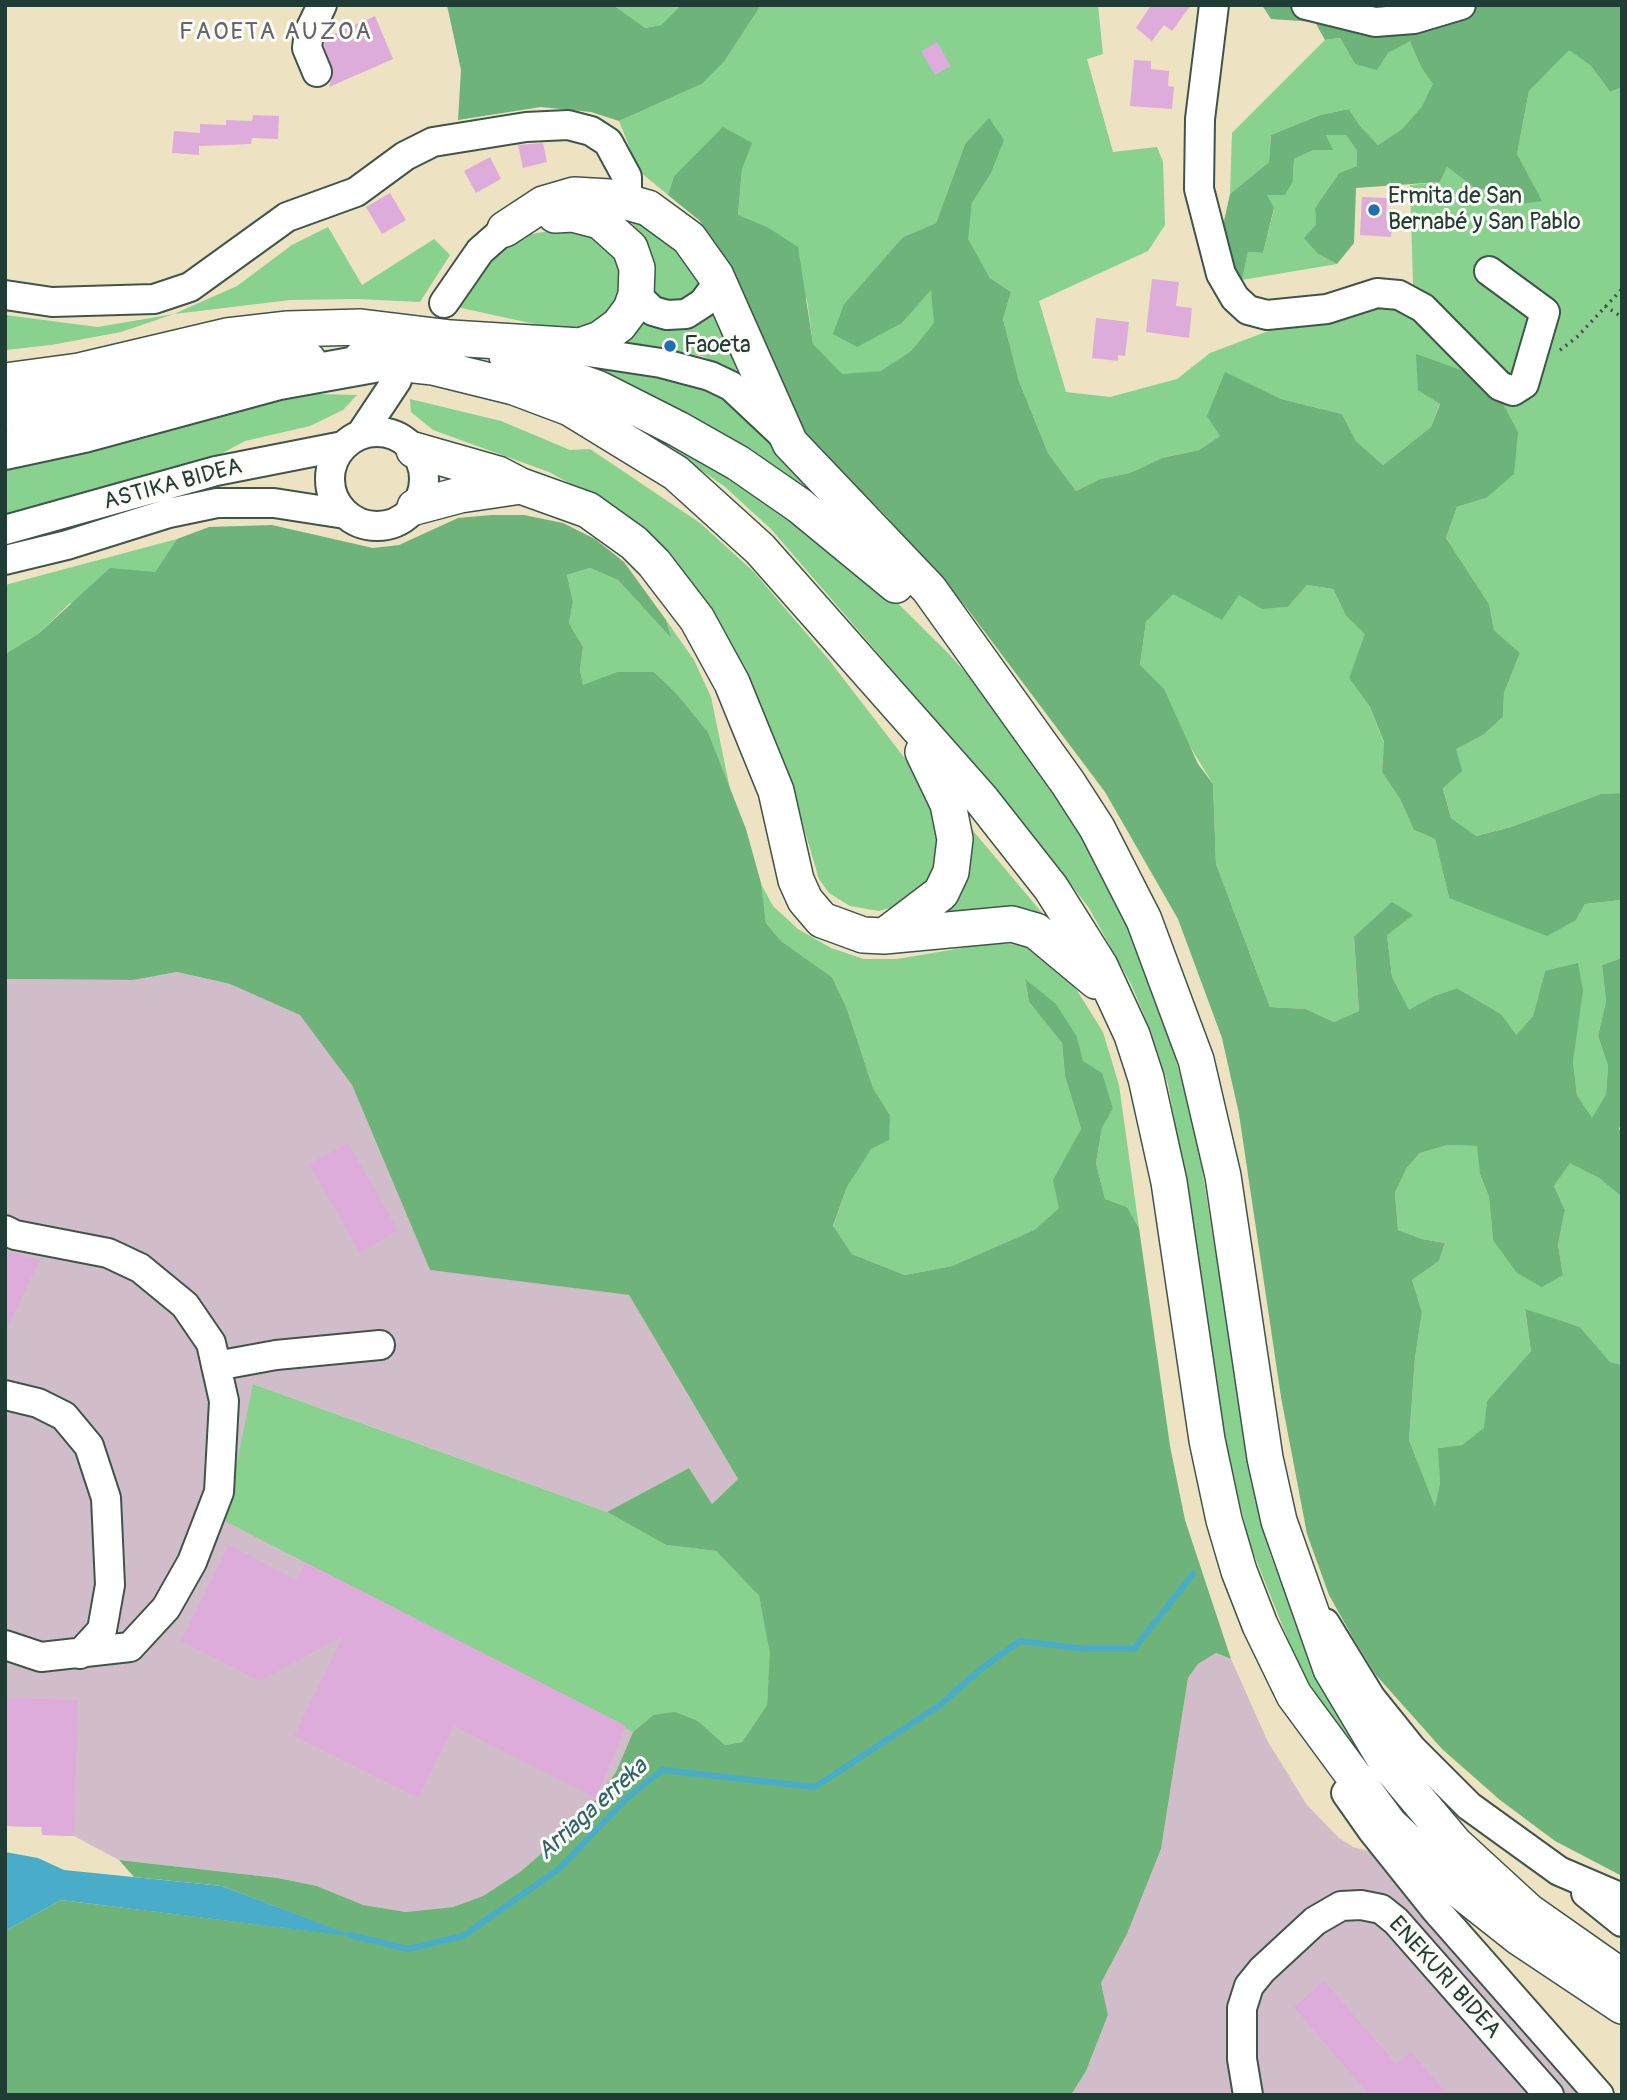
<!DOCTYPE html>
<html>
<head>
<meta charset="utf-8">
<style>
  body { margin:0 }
  #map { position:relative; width:1627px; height:2100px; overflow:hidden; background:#ede2c2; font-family:Pangolin,sans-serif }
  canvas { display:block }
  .frame { position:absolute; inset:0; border:7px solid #1f3d34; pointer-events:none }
</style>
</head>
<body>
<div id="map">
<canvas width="1627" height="2100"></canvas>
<div class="frame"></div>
</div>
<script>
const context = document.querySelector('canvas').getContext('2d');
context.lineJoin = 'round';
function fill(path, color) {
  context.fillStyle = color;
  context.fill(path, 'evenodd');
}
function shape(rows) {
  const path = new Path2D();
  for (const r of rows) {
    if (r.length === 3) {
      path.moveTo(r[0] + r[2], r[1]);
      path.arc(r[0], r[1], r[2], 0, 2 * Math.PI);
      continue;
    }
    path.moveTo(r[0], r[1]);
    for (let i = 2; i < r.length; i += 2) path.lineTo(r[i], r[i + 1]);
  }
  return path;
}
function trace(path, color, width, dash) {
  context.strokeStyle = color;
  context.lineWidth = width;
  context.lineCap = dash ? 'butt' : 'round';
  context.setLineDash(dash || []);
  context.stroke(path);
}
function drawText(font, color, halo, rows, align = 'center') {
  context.font = font + ' Pangolin,sans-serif';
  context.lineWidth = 6;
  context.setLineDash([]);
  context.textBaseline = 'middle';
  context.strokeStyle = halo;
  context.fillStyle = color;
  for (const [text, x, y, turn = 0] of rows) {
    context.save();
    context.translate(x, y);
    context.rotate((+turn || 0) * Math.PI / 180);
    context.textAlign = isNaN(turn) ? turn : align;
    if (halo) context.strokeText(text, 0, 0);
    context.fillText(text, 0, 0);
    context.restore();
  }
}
fill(shape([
  [177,972,230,984,301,1015,352,1085,430,1269,629,1295,738,1479,712,1504,689,1468,607,1512,253,1384,633,1732,616,1772,582,1818,520,1872,483,1896,453,1907,406,1912,362,1905,317,1886,278,1878,119,1860,74,1836,42,1835,41,1827,5,1826,5,979,133,980],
  [1216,1653,1231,1659,1268,1742,1307,1805,1339,1838,1353,1847,1373,1852,1416,1910,1581,2095,1071,2095,1086,2071,1108,2015,1101,1983,1127,1934,1161,1849,1188,1678,1198,1664]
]), '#d1bdc9');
fill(shape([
  [613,5,681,5,661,25,644,28],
  [761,5,1098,5,1103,54,1087,59,1113,152,1157,147,1163,162,1165,225,1148,251,1039,301,1066,392,1110,397,1177,379,1210,353,1287,324,1390,304,1414,315,1410,185,1440,182,1447,167,1476,189,1506,191,1541,201,1517,154,1529,91,1568,49,1591,66,1610,92,1622,87,1622,793,1601,794,1511,827,1475,836,1451,818,1443,787,1455,749,1483,735,1503,717,1504,693,1520,653,1494,630,1489,604,1446,538,1457,507,1486,498,1440,403,1431,427,1383,465,1356,441,1342,414,1281,399,1225,373,1220,436,1199,450,1162,458,1130,473,1100,479,1076,491,1048,453,1019,381,1003,319,1011,292,990,278,967,239,972,203,990,175,990,119,965,144,936,223,903,237,844,304,902,323,931,289,935,323,911,351,882,371,842,375,813,344,807,300,767,227,738,216,742,169,723,128,674,176,668,195,639,171,619,121,702,84,724,62],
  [1340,38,1355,64,1388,53,1410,40,1421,67,1434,84,1422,106,1402,129,1378,145,1360,126,1349,109,1320,115,1271,135,1269,162,1230,194,1232,133,1325,40],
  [1326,135,1346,135,1357,151,1357,166,1339,173,1315,208,1318,254,1337,264,1242,280,1248,252,1263,253,1274,209,1267,195,1293,181,1294,159,1314,150,1332,150],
  [627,219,647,220,695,269,698,285,693,297,667,306,652,294,652,266,639,231],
  [328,227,362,285,434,239,450,255,420,302,357,299,290,300,174,314,121,332,51,345,5,350,5,315,98,327,174,314,237,286,292,245],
  [568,228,587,229,613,248,621,270,619,293,608,312,595,322,562,330,457,307,489,257,510,242,526,235],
  [715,307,737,372,702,356,623,344,646,318,693,325,707,318],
  [583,364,710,386,733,398,830,510,677,409],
  [319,394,357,395,343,410,310,426,245,441,219,455,5,515,5,467,257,401],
  [410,399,501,421,570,450,590,449,700,523,754,572,829,660,913,769,935,812,940,848,937,873,926,890,897,906,879,911,850,906,829,893,819,879,798,808,749,677,699,598,591,495,549,472,433,430,411,412],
  [623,417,712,460,844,550,949,654,1010,723,1085,840,1145,965,1174,1053,1197,1138,1248,1456,1270,1554,1300,1631,1440,1849,1400,1813,1338,1731,1297,1662,1249,1542,1224,1436,1202,1280,1168,1084,1150,1029,1131,984,1089,908,1019,817,771,529,724,486],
  [177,539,155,572,69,604,38,634,5,654,5,585],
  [590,568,618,580,670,637,666,620,694,660,711,697,730,789,708,732,677,694,654,672,617,672,583,686,580,670,583,647,569,623,573,602,567,575],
  [1307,585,1333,589,1346,616,1366,634,1349,678,1370,707,1384,743,1382,772,1400,799,1414,830,1435,839,1449,898,1576,920,1585,904,1622,900,1622,958,1602,965,1606,1001,1598,1036,1608,1066,1606,1094,1592,1119,1577,1095,1573,1062,1577,1026,1545,971,1533,1016,1515,1036,1501,1014,1457,988,1434,996,1409,1011,1392,977,1387,935,1354,937,1359,1011,1334,1022,1306,1009,1270,1007,1216,864,1213,784,1140,665,1146,622,1173,593,1222,619,1239,594,1262,608,1288,607],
  [969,826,1043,914,1029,909,995,907,929,921],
  [761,884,773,906,798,929,831,948,864,959,897,959,992,943,1022,945,1047,955,1071,981,1103,1032,1119,1085,1139,1228,1127,1207,1105,1199,1096,1163,1102,1128,1113,1109,1082,1061,1077,1037,1025,980,1029,1002,1062,1043,1065,1076,1081,1129,1069,1153,1059,1208,1034,1230,952,1266,905,1275,852,1254,833,1227,847,1187,890,1115,873,1088,847,1009,832,977,781,941,766,923],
  [1448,1145,1478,1146,1480,1174,1489,1197,1493,1240,1563,1275,1558,1245,1565,1210,1554,1186,1570,1162,1599,1178,1622,1197,1622,1365,1610,1362,1580,1327,1525,1310,1531,1351,1487,1401,1485,1428,1462,1445,1439,1448,1440,1483,1435,1509,1409,1440,1415,1358,1422,1312,1412,1280,1439,1261,1445,1243,1422,1239,1398,1230,1395,1193,1406,1169,1420,1153],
  [253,1384,607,1512,666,1545,716,1551,759,1596,771,1653,767,1705,742,1742,725,1745,698,1721,653,1715,633,1732,225,1521]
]), '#88d18e');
fill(shape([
  [447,5,613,5,645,28,661,25,681,5,761,5,724,62,702,84,619,121,591,112,541,107,458,120,461,70],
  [1262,5,1622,5,1622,87,1610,92,1591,66,1569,50,1529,91,1517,154,1542,201,1521,204,1506,191,1476,189,1447,167,1440,182,1356,188,1354,243,1337,264,1318,254,1304,238,1316,225,1315,208,1339,173,1357,166,1357,151,1346,135,1326,135,1333,150,1314,150,1294,159,1293,181,1285,195,1267,195,1274,208,1263,253,1248,252,1242,280,1228,259,1222,230,1230,194,1269,162,1271,135,1320,115,1349,109,1360,126,1378,145,1402,129,1422,106,1433,84,1421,67,1410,41,1388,53,1377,70,1355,64,1340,38,1325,40,1315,22,1271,19],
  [989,118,1004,140,990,175,972,203,968,239,990,278,1011,292,1003,319,1019,381,1048,453,1076,491,1100,479,1130,473,1162,458,1199,450,1220,436,1207,416,1225,372,1281,399,1342,414,1356,441,1383,465,1431,427,1440,404,1418,390,1416,354,1472,374,1503,404,1518,432,1514,474,1486,498,1457,507,1446,538,1489,604,1494,630,1520,653,1504,693,1503,717,1483,735,1456,749,1462,771,1443,788,1451,818,1476,836,1511,827,1601,794,1622,793,1622,900,1585,904,1576,920,1547,936,1449,898,1435,839,1414,830,1400,799,1382,772,1384,742,1370,707,1349,678,1365,634,1346,616,1333,589,1307,585,1288,607,1262,609,1239,595,1222,620,1173,594,1146,622,1140,665,1164,689,1198,764,1213,784,1216,864,1270,1007,1306,1009,1334,1022,1359,1011,1354,937,1392,902,1413,915,1387,935,1392,977,1409,1010,1434,996,1457,988,1501,1014,1516,1035,1533,1016,1545,971,1578,963,1583,990,1573,1062,1577,1095,1592,1118,1606,1094,1608,1066,1598,1036,1606,1001,1602,965,1622,958,1622,1126,1619,1128,1622,1136,1622,1197,1599,1178,1570,1163,1554,1186,1565,1210,1558,1245,1563,1275,1542,1287,1517,1273,1493,1240,1489,1197,1480,1174,1477,1146,1448,1145,1420,1153,1406,1169,1395,1193,1398,1230,1422,1239,1445,1243,1439,1261,1412,1280,1422,1312,1415,1358,1409,1440,1435,1507,1440,1483,1438,1448,1462,1445,1484,1428,1487,1401,1531,1351,1525,1309,1580,1327,1610,1362,1622,1365,1622,1876,1555,1841,1500,1800,1442,1749,1376,1675,1352,1636,1329,1595,1307,1534,1281,1397,1239,1114,1222,1038,1178,919,1105,792,966,607,886,516,804,435,721,256,700,221,668,195,674,176,723,127,752,143,742,169,738,215,767,227,798,247,813,344,842,374,881,371,911,351,934,323,931,290,902,323,857,347,833,334,844,304,903,237,936,223,965,144],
  [491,515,524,515,563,523,595,539,624,562,666,620,671,638,618,580,590,568,567,575,573,602,569,623,583,647,580,670,583,685,617,672,654,672,677,694,708,732,746,829,761,883,766,923,781,941,832,977,847,1009,873,1088,890,1115,889,1140,871,1149,847,1187,833,1226,852,1254,905,1275,952,1266,1034,1230,1059,1208,1053,1180,1081,1129,1065,1076,1062,1043,1029,1002,1025,979,1056,1004,1077,1037,1083,1061,1102,1073,1113,1109,1102,1128,1096,1163,1105,1199,1127,1207,1139,1228,1170,1446,1185,1520,1231,1659,1216,1653,1198,1664,1188,1678,1161,1849,1127,1934,1101,1983,1108,2015,1086,2071,1071,2095,5,2095,5,1931,61,1900,352,1936,222,1886,134,1877,119,1860,278,1878,317,1886,363,1905,406,1912,453,1907,483,1896,520,1872,582,1818,616,1772,633,1732,653,1715,675,1712,698,1721,725,1745,742,1742,767,1705,770,1653,759,1596,716,1551,666,1545,607,1512,689,1468,712,1504,738,1479,629,1295,430,1270,352,1085,300,1015,230,984,177,972,133,980,5,979,5,654,38,634,110,568,155,572,177,539,209,527,272,525,373,548,399,545,458,518]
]), '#6eb379');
fill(shape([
  [5,1852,38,1858,64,1870,222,1886,356,1937,61,1900,5,1931]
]), '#49adc9');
trace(shape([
  [350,1935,408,1949,463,1936,559,1869,626,1799,662,1770,815,1787,940,1705,981,1669,1020,1641,1087,1649,1134,1649,1193,1574]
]), '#49adc9', 6);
fill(shape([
  [1151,5,1191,5,1172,31,1164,25,1152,41,1136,28],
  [375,16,393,59,329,87,333,73,324,46,325,38],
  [937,42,951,66,935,75,921,51],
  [1134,60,1151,61,1151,69,1169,71,1168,86,1174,87,1172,109,1130,106],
  [253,115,279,116,278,139,252,138,251,144,199,146,199,155,172,153,174,131,200,133,200,124,226,125,226,120,252,121],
  [543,143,547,162,523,168,518,145],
  [490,157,501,179,476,193,464,171],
  [390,193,406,220,382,234,366,207],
  [1362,197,1387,198,1386,221,1392,221,1391,237,1360,235],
  [1152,279,1179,282,1176,306,1192,308,1189,338,1146,332],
  [1096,318,1129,322,1125,356,1118,355,1118,361,1092,358],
  [348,1143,398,1230,360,1253,309,1164],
  [5,1252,40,1259,5,1333],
  [229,1545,297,1580,305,1562,626,1726,596,1798,454,1726,418,1798,294,1736,343,1636,260,1681,181,1641],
  [5,1698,78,1700,74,1836,42,1835,42,1827,5,1826],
  [1324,1981,1396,2064,1411,2052,1448,2095,1369,2095,1294,2007]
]), '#deacdb');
const minor = shape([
  [1214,5,1200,119,1199,189,1221,274,1235,298,1248,310,1267,315,1327,309,1377,293,1399,295,1423,308,1500,386,1513,391,1524,384,1545,312,1489,271],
  [1306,5,1375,22,1414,19,1461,5],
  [317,72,307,48,309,32,322,5],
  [5,295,52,302,154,299,190,287,287,217,356,192,405,156,433,142,526,127,568,125,591,131,608,142,627,177,627,200],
  [636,295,653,311,667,315,686,314,703,303,714,288,716,276],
  [444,303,480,251,505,229],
  [569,349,661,363,710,376,731,386,781,433],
  [377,479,47],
  [361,434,397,380],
  [5,530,216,471,343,446],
  [5,560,67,545,169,513,217,503,274,503,345,514],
  [5,1230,15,1235,108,1253,140,1268,185,1305,211,1343,224,1401,219,1492,192,1562,166,1608,130,1647,41,1657,5,1645],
  [216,1366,276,1355,380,1345],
  [5,1395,38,1403,64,1416,89,1446,106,1498,110,1585,102,1630,80,1654],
  [1325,1623,1371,1698,1412,1749,1469,1806,1559,1871,1622,1898],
  [1346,1793,1372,1830,1436,1910,1599,2095],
  [1586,1893,1622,1922],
  [1248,2095,1242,2059,1242,2008,1249,1986,1262,1970,1315,1921,1341,1906,1361,1905,1381,1909,1396,1921,1549,2095]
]);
const major = shape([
  [505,229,543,204,574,195,609,197,648,208,689,238,716,276,790,443,929,589,1068,783,1097,828,1144,920,1196,1060,1223,1176,1265,1458,1279,1521,1331,1669,1387,1763,1455,1844,1528,1911,1622,1977],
  [507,356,599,389,678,429,738,463,800,506,896,585],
  [361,359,433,367,514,387,570,408,676,473,760,549,981,799,1051,888,1100,966,1132,1035,1146,1078,1169,1182,1207,1440,1224,1520,1239,1571,1260,1625,1294,1695,1389,1824,1458,1889,1520,1938,1622,2006],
  [5,381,79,371,227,336,288,329,361,327,451,338,580,346,600,339,619,325,631,309,636,295,637,268,630,248,600,221,573,214,555,215],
  [5,413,92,400,213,372,308,360],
  [414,450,498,474,521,486,588,510,634,543,654,563,697,619,732,683,776,791,796,880,805,900,822,920,863,935,884,936,1012,924,1036,931,1096,981],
  [415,507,460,495,521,486],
  [887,934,941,893,951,872,955,839,948,804,923,752]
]);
const highway = shape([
  [5,450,84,433,279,380,390,360]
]);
trace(minor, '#3e5649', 32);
trace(major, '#3e5649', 38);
trace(highway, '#3e5649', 42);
trace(shape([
  [1605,306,1622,317],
  [1560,350,1577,337,1622,289]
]), '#3e5649', 3.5, [2, 5]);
trace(minor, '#fff', 28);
trace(major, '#fff', 35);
trace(highway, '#fff', 38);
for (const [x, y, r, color] of [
  [1374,210,7,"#1f6fb2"],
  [670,346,7,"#1f6fb2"]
]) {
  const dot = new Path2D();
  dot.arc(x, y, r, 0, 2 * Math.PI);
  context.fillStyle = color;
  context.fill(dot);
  trace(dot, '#fdfcf7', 2.5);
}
drawText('23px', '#1f3d34', '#fdfcf7', [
  ["Ermita de San",1388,197],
  ["Bernabé y San Pablo",1388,223],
  ["Faoeta",684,346]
], 'left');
drawText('23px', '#1f3d34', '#fdfcf7', [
  ["ASTIKA BIDEA",173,485,-15],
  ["ENEKURI BIDEA",1444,1978,48]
]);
context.letterSpacing = '2px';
drawText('24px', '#62646e', '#fdfcf7', [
  ["FAOETA AUZOA",276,33]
]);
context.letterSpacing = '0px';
drawText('italic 24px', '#2e6468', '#fdfcf7', [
  ["Arriaga erreka",593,1810,-42]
]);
</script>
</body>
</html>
